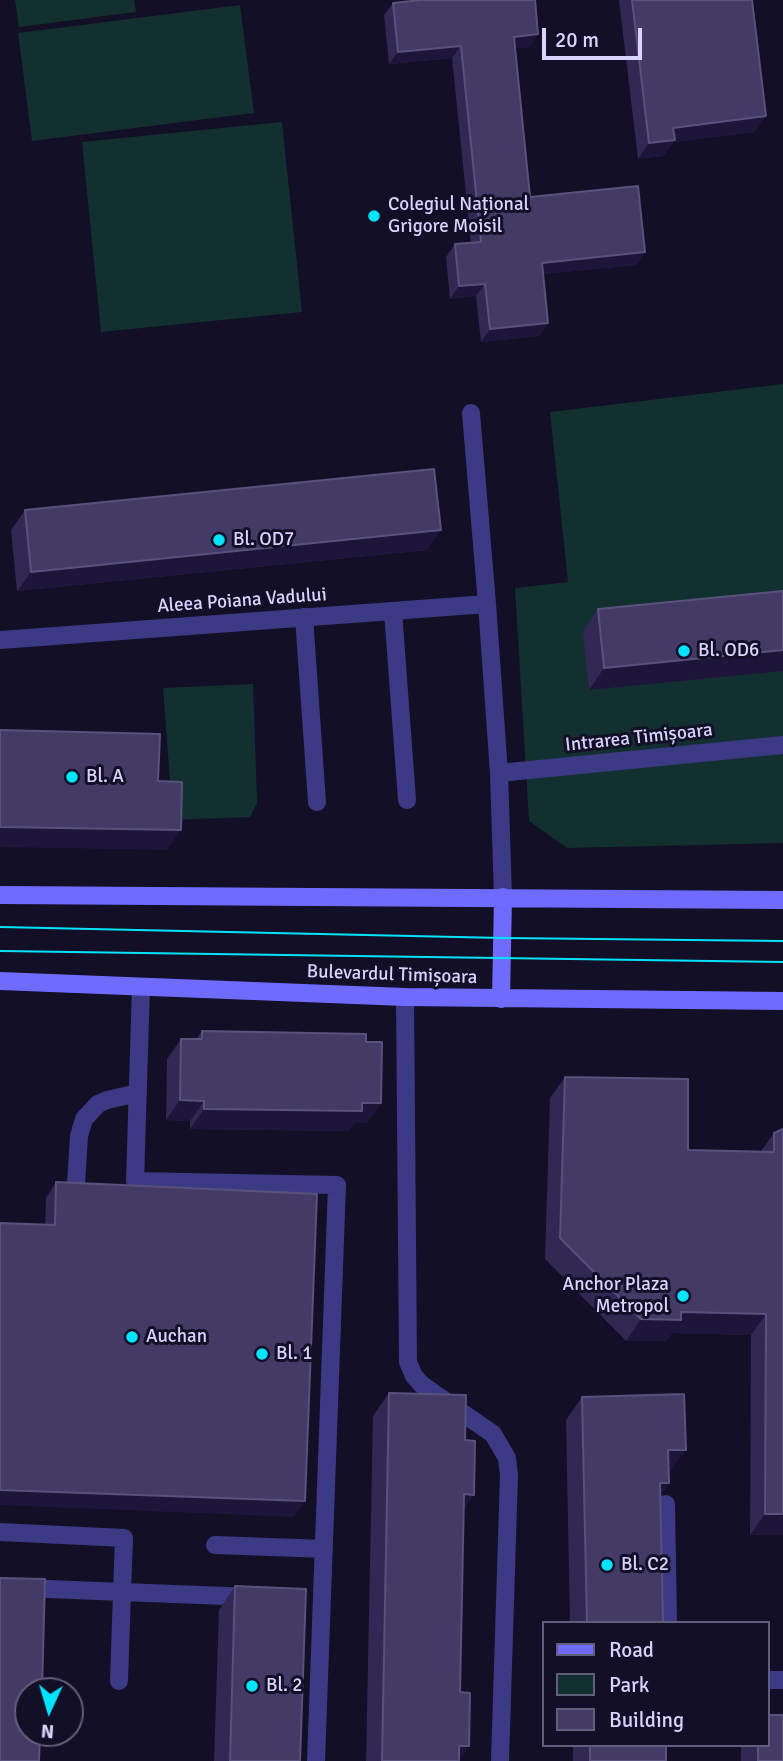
<!DOCTYPE html>
<html>
<head>
<meta charset="utf-8">
<style>
  body { margin:0 }
  #map { position:relative; width:783px; height:1761px; overflow:hidden; background:#130f26; font-family:Signika,sans-serif }
  canvas { display:block }
  .legend { position:absolute; left:542px; top:1621px; width:228px; height:126px; box-sizing:border-box; background:#130f26; border:2px solid #625e7d; margin:0; padding:9px 12px; list-style:none; font-size:21px; color:#d9d4ff }
  .legend li { display:flex; align-items:center; gap:14px; height:35px }
  .legend b { width:35px; border:2px solid #625e7d }
  .north { position:absolute; left:14px; top:1677px; width:70px; height:70px; box-sizing:border-box; background:#130f26; border:2px solid #625e7d; border-radius:50%; rotate:184deg; font-size:19px; font-weight:700; line-height:28px; text-align:center; color:#d9d4ff }
  .north::after { content:''; display:block; margin:auto; width:24px; height:32px; background:#00e5ff; clip-path:polygon(50% 0,100% 100%,50% 72%,0 100%) }
  .scale { position:absolute; left:542px; top:28px; width:100px; height:32px; box-sizing:border-box; border:4px solid #d9d4ff; border-top:0; padding-left:9px; font-size:21px; line-height:24px; white-space:nowrap; color:#d9d4ff; -webkit-text-stroke:5px #130f26; paint-order:stroke }
</style>
</head>
<body>
<div id="map">
<canvas width="783" height="1761"></canvas>
<ul class="legend">
<li><b style="height:9px;background:#6f6bff"></b>Road</li>
<li><b style="height:19px;background:#12302f"></b>Park</li>
<li><b style="height:19px;background:#433a66"></b>Building</li>
</ul>
<div class="north">N</div>
<div class="scale">20 m</div>
</div>
<script>
const context = document.querySelector('canvas').getContext('2d');
context.lineJoin = 'round';
function fill(path, color) {
  context.fillStyle = color;
  context.fill(path, 'evenodd');
}
function shape(rows) {
  const path = new Path2D();
  for (const r of rows) {
    path.moveTo(r[0], r[1]);
    for (let i = 2; i < r.length; i += 2) path.lineTo(r[i], r[i + 1]);
  }
  return path;
}
function trace(path, color, width, dash) {
  context.strokeStyle = color;
  context.lineWidth = width;
  context.lineCap = dash ? 'butt' : 'round';
  context.setLineDash(dash || []);
  context.stroke(path);
}
function drawText(font, color, halo, rows, align = 'center') {
  context.font = font + ' Signika,sans-serif';
  context.lineWidth = 6;
  context.setLineDash([]);
  context.textBaseline = 'middle';
  context.strokeStyle = halo;
  context.fillStyle = color;
  for (const [text, x, y, turn = 0] of rows) {
    context.save();
    context.translate(x, y);
    context.rotate((+turn || 0) * Math.PI / 180);
    context.textAlign = isNaN(turn) ? turn : align;
    if (halo) context.strokeText(text, 0, 0);
    context.fillText(text, 0, 0);
    context.restore();
  }
}
fill(shape([
  [15,0,134,0,136,12,19,27],
  [240,5,254,113,32,141,18,33],
  [282,122,302,312,101,332,82,142],
  [783,384,783,843,567,848,529,821,515,588,568,582,550,412],
  [253,684,257,803,250,817,173,820,163,688]
]), '#12302f');
trace(shape([
  [393,611,407,800],
  [304,617,317,802],
  [141,987,135,1181,337,1185,316,1761],
  [76,1184,79,1136,84,1119,98,1104,107,1100,138,1093],
  [666,1504,668,1623],
  [0,1532,124,1538,122,1592,0,1587],
  [215,1545,324,1549],
  [767,1680,783,1680],
  [119,1681,122,1592,252,1597]
]), '#3d3a85', 18);
trace(shape([
  [471,413,487,604],
  [0,640,487,604,499,773,503,897],
  [499,773,783,745],
  [405,997,408,1362,414,1376,422,1385,493,1434,507,1458,509,1475,500,1761]
]), '#3d3a85', 18);
trace(shape([
  [0,895,783,900],
  [0,981,405,997,783,1001],
  [501,999,503,897]
]), '#6f6bff', 18);
trace(shape([
  [0,927,503,938,783,941],
  [0,951,783,962]
]), '#00e5ff', 2);
fill(shape([
  [619,0,752,0,755,132,673,142,663,156,638,159],
  [393,3,538,34,529,47,515,48,530,197,645,252,636,265,543,274,548,323,539,336,481,342,476,296,450,299,446,257,455,244,471,243,452,58,389,64,384,15],
  [25,510,427,550,17,591,11,530],
  [783,591,783,671,589,690,583,631,598,609],
  [202,1031,366,1042,381,1103,367,1123,354,1123,348,1131,190,1129,190,1121,166,1120,167,1059,181,1039,196,1039],
  [565,1077,688,1150,761,1151,774,1133,783,1535,750,1535,751,1335,672,1333,666,1341,626,1341,545,1259,550,1098],
  [56,1182,294,1517,45,1225,46,1198],
  [389,1393,465,1440,460,1692,469,1746,459,1761,366,1761,373,1416],
  [582,1397,669,1473,669,1483,660,1495,663,1623,570,1623,566,1420],
  [235,1586,300,1761,214,1761,219,1610],
  [573,1745,666,1745,666,1761,573,1761],
  [741,1745,767,1745,783,1761,741,1761]
]), '#312854');
fill(shape([
  [538,34,529,47,505,49,514,37],
  [461,46,452,58,389,64,398,52],
  [766,116,755,132,673,142,663,156,638,159,649,143,673,128],
  [645,252,636,265,533,275,542,263],
  [485,284,476,296,450,299,459,286],
  [548,323,539,336,481,342,490,329],
  [441,530,427,550,17,591,31,572],
  [783,650,783,671,589,690,604,668],
  [0,827,181,830,167,850,0,847],
  [180,1100,204,1101,190,1121,166,1120],
  [362,1103,381,1103,367,1123,354,1123,348,1131,190,1129,204,1109],
  [681,1312,766,1314,751,1335,672,1333,666,1341,626,1341,641,1319],
  [668,1450,686,1450,669,1473,652,1473],
  [660,1483,669,1483,652,1506],
  [0,1490,305,1501,294,1517,0,1505],
  [464,1494,474,1495,458,1518],
  [765,1514,783,1514,783,1535,750,1535],
  [459,1746,469,1746,459,1761]
]), '#1d163a');
const building = shape([
  [421,0,535,0,538,34,514,37,530,197,638,186,645,252,542,263,548,323,490,329,485,284,459,286,455,244,481,242,461,46,398,52,393,3,421,0],
  [632,0,752,0,766,116,673,128,675,140,649,143,632,0],
  [434,469,441,530,31,572,25,510,434,469],
  [783,591,783,650,604,668,598,609,783,591],
  [0,730,160,734,158,781,182,782,181,830,0,827,0,730],
  [202,1031,366,1034,366,1042,382,1042,381,1103,362,1103,362,1111,204,1109,204,1101,180,1100,181,1039,202,1039,202,1031],
  [565,1077,688,1079,688,1150,774,1152,774,1133,783,1129,783,1514,765,1514,766,1314,681,1312,681,1320,641,1319,560,1238,565,1077],
  [56,1182,317,1194,305,1501,0,1490,0,1223,55,1225,56,1182],
  [389,1393,466,1395,465,1440,475,1441,474,1495,464,1494,460,1692,470,1693,469,1746,459,1746,459,1761,382,1761,389,1393],
  [684,1394,686,1450,668,1450,669,1483,660,1483,663,1623,587,1623,582,1397,684,1394],
  [0,1578,45,1579,42,1691,28,1691,28,1733,40,1733,39,1761,0,1761,0,1578],
  [235,1586,306,1589,300,1761,230,1761,235,1586],
  [767,1715,783,1715,783,1761,758,1761,758,1745,767,1745,767,1715],
  [590,1745,666,1745,666,1761,590,1761,590,1745]
]);
fill(building, '#433a66');
trace(building, '#5a527e', 2);
for (const [x, y, r, color] of [
  [374,216,7,"#00e5ff"],
  [219,540,7,"#00e5ff"],
  [684,651,7,"#00e5ff"],
  [72,777,7,"#00e5ff"],
  [683,1296,7,"#00e5ff"],
  [132,1337,7,"#00e5ff"],
  [262,1354,7,"#00e5ff"],
  [607,1565,7,"#00e5ff"],
  [252,1686,7,"#00e5ff"]
]) {
  const dot = new Path2D();
  dot.arc(x, y, r, 0, 2 * Math.PI);
  context.fillStyle = color;
  context.fill(dot);
  trace(dot, '#130f26', 2.5);
}
drawText('19px', '#d9d4ff', '#130f26', [
  ["Colegiul Național",388,205],
  ["Grigore Moisil",388,227],
  ["Bl. OD7",233,540],
  ["Bl. OD6",698,651],
  ["Bl. A",86,777],
  ["Anchor Plaza",669,1285,"right"],
  ["Metropol",669,1307,"right"],
  ["Auchan",146,1337],
  ["Bl. 1",276,1354],
  ["Bl. C2",621,1565],
  ["Bl. 2",266,1686]
], 'left');
drawText('19px', '#d9d4ff', '#130f26', [
  ["Aleea Poiana Vadului",242,601,-4],
  ["Intrarea Timișoara",639,738,-6],
  ["Bulevardul Timișoara",392,975,2]
]);
</script>
</body>
</html>
